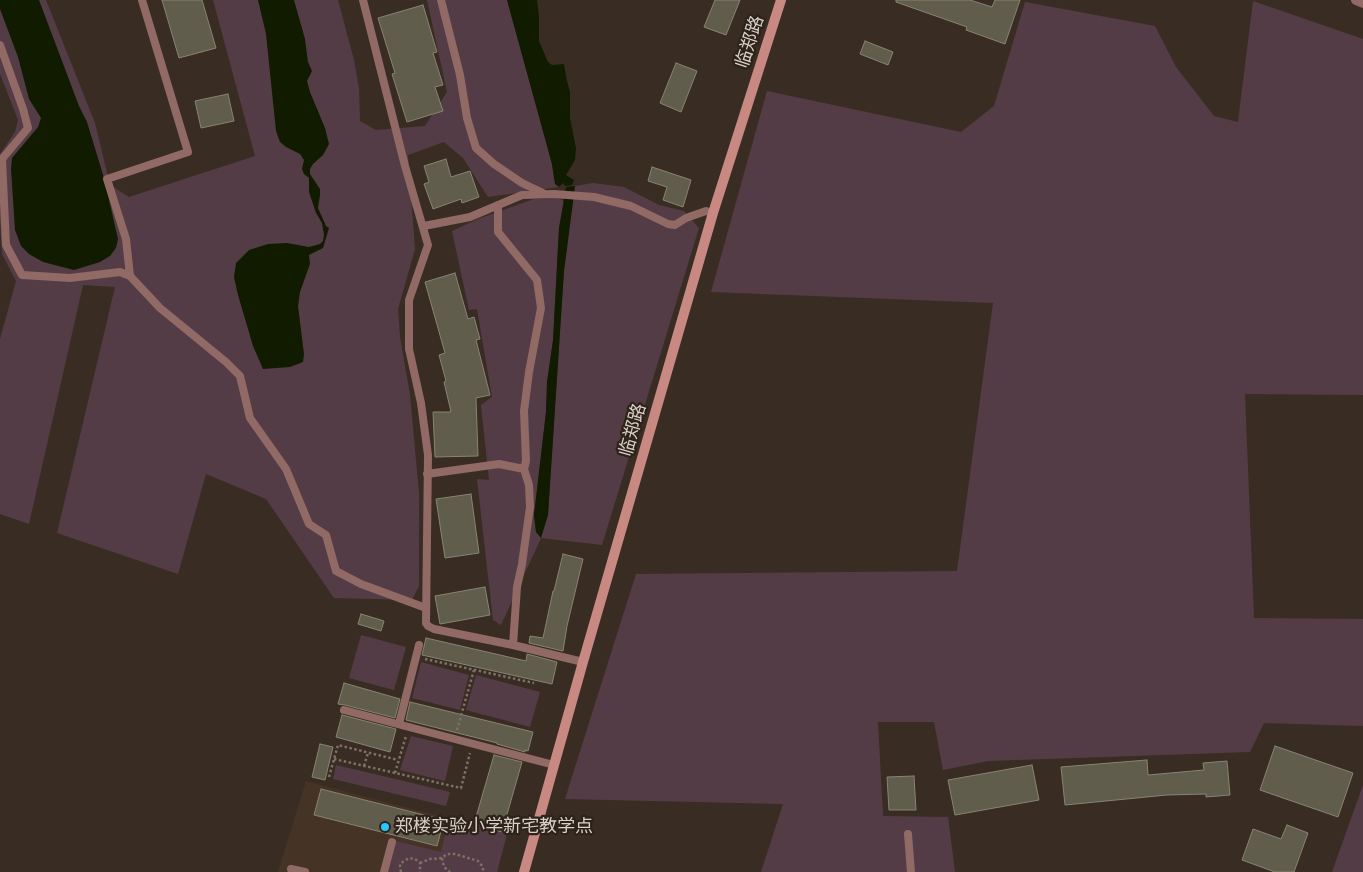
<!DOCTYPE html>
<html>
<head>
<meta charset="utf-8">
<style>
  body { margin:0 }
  canvas { display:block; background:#392c22 }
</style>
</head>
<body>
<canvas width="1363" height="872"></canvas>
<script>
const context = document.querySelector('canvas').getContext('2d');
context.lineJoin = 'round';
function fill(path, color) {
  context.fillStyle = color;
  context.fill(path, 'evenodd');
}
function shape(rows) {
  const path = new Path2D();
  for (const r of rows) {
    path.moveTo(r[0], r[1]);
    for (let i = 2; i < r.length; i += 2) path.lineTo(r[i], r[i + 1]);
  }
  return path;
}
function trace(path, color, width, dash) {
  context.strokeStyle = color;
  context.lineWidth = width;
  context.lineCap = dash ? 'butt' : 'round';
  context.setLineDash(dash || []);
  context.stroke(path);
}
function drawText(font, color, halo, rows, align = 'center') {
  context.font = font + ' Montserrat,"Noto Sans SC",sans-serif';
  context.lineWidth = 4.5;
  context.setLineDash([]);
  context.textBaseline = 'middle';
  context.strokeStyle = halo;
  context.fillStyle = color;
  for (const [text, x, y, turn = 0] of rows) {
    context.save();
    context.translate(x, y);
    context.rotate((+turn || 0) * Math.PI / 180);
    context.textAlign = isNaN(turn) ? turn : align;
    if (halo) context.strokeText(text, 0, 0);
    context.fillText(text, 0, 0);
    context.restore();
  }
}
fill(shape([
  [306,781,507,834,497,872,278,872]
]), '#453325');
fill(shape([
  [0,0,46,0,95,123,110,185,129,197,255,156,213,0,338,0,354,60,359,89,360,121,376,130,425,126,447,92,427,0,507,0,552,164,554,179,559,187,488,197,463,158,444,142,408,155,415,249,398,309,400,337,410,395,419,493,419,586,412,600,334,598,266,499,206,474,178,574,57,533,115,287,83,285,29,524,0,514,0,339,16,281,2,254,0,221,0,154,15,132,18,120,0,74],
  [1253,1,1363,39,1363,395,1245,394,1254,618,1363,619,1363,726,1264,723,1250,752,988,761,943,770,934,722,878,722,883,816,948,817,955,872,761,872,783,804,565,799,636,574,957,571,993,303,711,292,767,91,961,132,994,106,1025,2,1155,26,1176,67,1214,116,1238,122],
  [593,183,624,187,659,205,684,211,699,228,602,545,541,538,501,625,493,620,477,479,489,480,481,405,492,397,477,309,469,310,452,231,478,219,534,199,559,198,565,202,559,228,553,340,547,382,546,412,534,515,536,532,541,537,548,514,564,271,575,186],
  [361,635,406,647,394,690,349,678],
  [421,662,469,675,460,710,412,698],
  [476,675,540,692,530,727,466,710],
  [411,736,453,746,445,781,400,770],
  [336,765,450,792,446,806,333,779],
  [1363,785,1363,872,1332,872],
  [449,819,507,834,497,872,388,872,396,841,441,852]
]), '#543c46');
fill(shape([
  [0,0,39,0,79,106,87,122,104,178,118,239,116,248,110,256,100,262,74,270,43,262,29,254,21,246,15,230,11,169,12,158,38,127,41,118,29,99,18,57,0,9],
  [258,0,294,0,305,39,308,62,312,71,307,81,310,92,325,128,329,144,323,155,313,164,310,169,310,174,320,189,320,195,318,208,326,226,329,228,323,248,309,255,310,264,300,292,298,306,304,354,303,362,290,367,263,369,253,346,238,295,234,277,236,263,249,250,268,244,287,243,309,247,320,244,323,241,324,235,322,223,316,213,309,192,309,178,304,174,302,169,304,160,300,154,286,147,280,142,276,131,266,34],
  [507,0,537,0,539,17,539,41,548,62,552,65,564,64,567,81,570,92,570,118,576,148,575,160,566,175,574,180,572,185,565,186,563,183,559,187,555,184,552,164],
  [575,186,564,271,548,515,541,538,536,532,534,515,546,412,547,382,553,340,559,228,566,187]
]), '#101b00');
const building = shape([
  [162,0,202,0,216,48,179,58,162,0],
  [715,0,740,0,726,35,704,27,715,0],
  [896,0,970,0,992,7,995,0,1020,0,1005,44,966,30,967,27,896,2,896,0],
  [423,5,437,52,433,53,443,85,435,87,443,111,407,122,392,74,395,73,378,18,423,5],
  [865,41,893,52,888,65,860,54,865,41],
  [676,63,697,71,681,112,660,103,676,63],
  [228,94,234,121,201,128,195,101,228,94],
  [446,159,451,177,470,171,479,197,462,203,461,199,433,209,424,184,429,182,424,166,446,159],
  [652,167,691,180,683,207,663,200,667,187,648,181,652,167],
  [455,273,468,319,474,317,480,339,476,340,490,395,476,398,478,456,435,457,433,412,451,412,444,382,446,381,439,355,445,353,425,282,455,273],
  [471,494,479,553,445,558,436,499,471,494],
  [563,554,583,559,567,626,563,651,529,643,530,636,543,638,553,591,554,591,563,554],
  [485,587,490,615,440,624,435,596,485,587],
  [361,614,384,621,381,631,358,624,361,614],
  [426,638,526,661,527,654,557,662,552,684,422,655,426,638],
  [344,683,400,699,395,718,345,705,338,704,344,683],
  [410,702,533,732,528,751,525,750,525,752,497,744,497,743,406,720,410,702],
  [342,715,396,729,390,752,336,737,342,715],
  [320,744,333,747,325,780,312,777,320,744],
  [1275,746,1353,773,1338,817,1260,790,1275,746],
  [494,755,522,762,502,832,474,824,494,755],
  [1147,760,1148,775,1204,770,1203,763,1227,761,1230,795,1206,797,1206,794,1167,795,1065,805,1061,767,1147,760],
  [1032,765,1039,800,955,815,948,780,1032,765],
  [914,776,916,810,889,810,887,777,914,776],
  [321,789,444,820,437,846,314,815,321,789],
  [1287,825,1308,833,1294,872,1275,872,1242,860,1253,829,1281,839,1287,825]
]);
fill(building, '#615d4d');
trace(building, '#888372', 1);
trace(shape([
  [425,659,534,683],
  [457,730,474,670],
  [334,759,461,788,470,753],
  [364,766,368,753],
  [395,773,406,736],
  [329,777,338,745,398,760],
  [442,858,444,867,450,872],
  [420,863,430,859,442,858,447,854,455,854,478,861,483,867,483,872],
  [401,872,400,866,401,863,409,858,415,859,420,863,420,872]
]), '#7c7168', 2.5, [2.5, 2.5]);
trace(shape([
  [363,0,405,166,428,245,409,300,409,349,421,403,428,455,426,623,428,626,434,629,513,645,583,662],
  [441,0,460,75,467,118,476,148,494,164,522,183,543,193],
  [0,45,23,109,28,128,2,159,6,245,22,275,70,278,120,272,130,276,160,308,226,362,240,376,250,418,286,469,309,524,326,535,336,571,361,584,426,608],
  [498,205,498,232,537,280,541,308,529,372,524,411,526,461,524,469],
  [424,226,470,217,522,195,554,194,594,197,631,206,668,224,675,225,686,218,706,211,713,213],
  [130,276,126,239,107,179,188,152,142,0],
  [427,474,499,464,524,469,529,485,530,507,522,564,517,587,513,645],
  [344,710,554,765],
  [399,724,419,645],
  [908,834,911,872],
  [291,869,305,872],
  [384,872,392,842]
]), '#916965', 8);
trace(shape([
  [1356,0,1363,3]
]), '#916965', 10);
trace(shape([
  [524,872,583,662,713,213,781,0]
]), '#c88982', 10);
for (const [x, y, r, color] of [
  [385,827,5,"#28c8ff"]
]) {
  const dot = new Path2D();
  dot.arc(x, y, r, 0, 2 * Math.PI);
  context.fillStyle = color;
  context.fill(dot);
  trace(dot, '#2e2219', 2);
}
drawText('18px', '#d8d0ca', '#2e2219', [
  ["临郑路",750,42,-72],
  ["临郑路",633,430,-74]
]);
drawText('18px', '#d8d0ca', '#2e2219', [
  ["郑楼实验小学新宅教学点",395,827]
], 'left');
</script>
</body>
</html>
